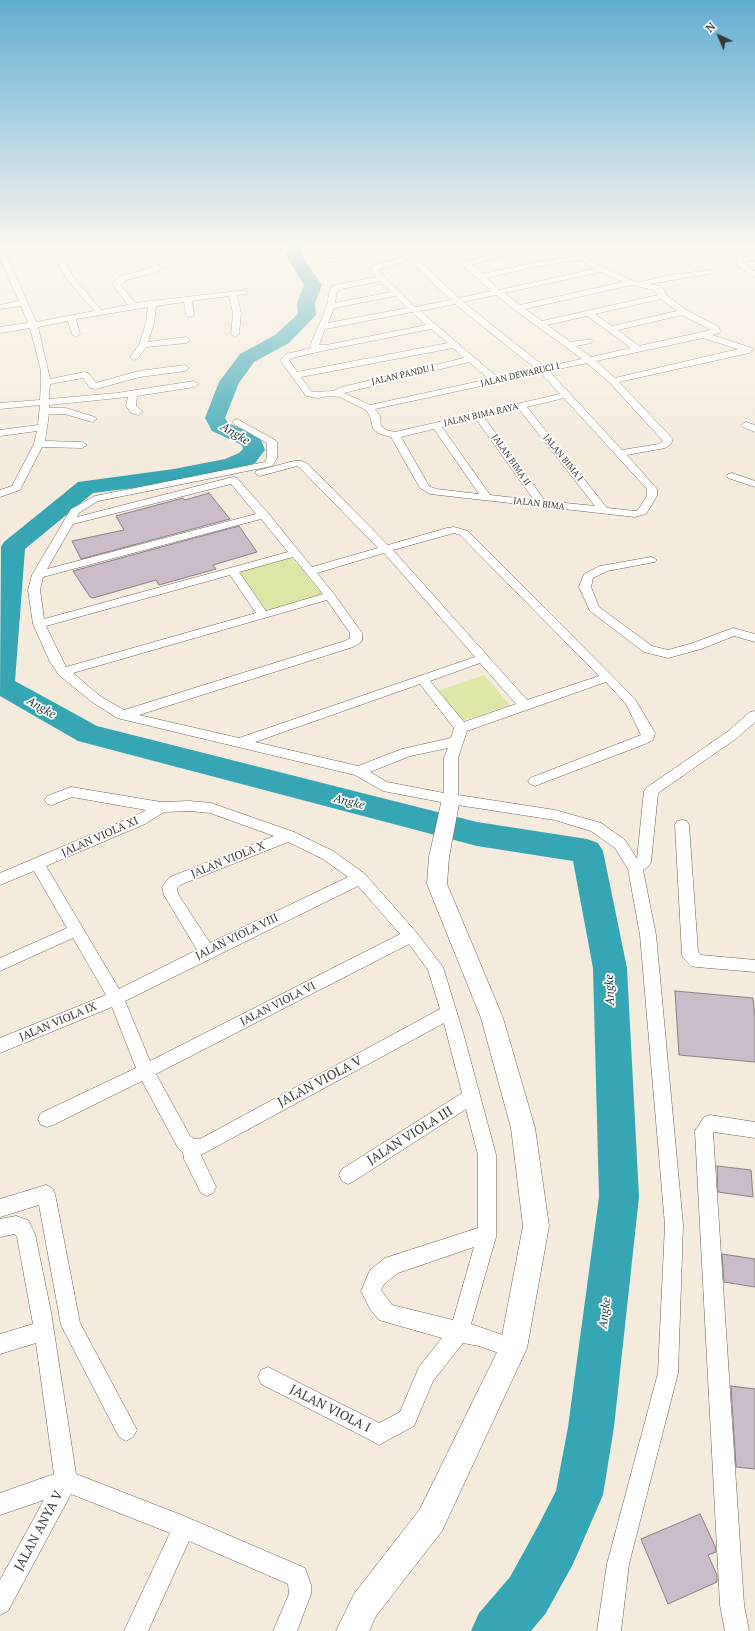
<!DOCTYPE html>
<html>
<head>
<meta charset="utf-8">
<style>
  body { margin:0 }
  #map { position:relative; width:755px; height:1631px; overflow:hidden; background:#f4ebdc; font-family:"PT Serif",serif }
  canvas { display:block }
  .north { position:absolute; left:699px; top:16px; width:40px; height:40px; -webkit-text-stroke:3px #fff; paint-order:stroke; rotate:316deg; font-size:11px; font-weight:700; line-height:16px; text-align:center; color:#3b3832 }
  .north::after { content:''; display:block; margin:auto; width:14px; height:18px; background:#3b3832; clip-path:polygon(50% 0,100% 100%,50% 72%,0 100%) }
</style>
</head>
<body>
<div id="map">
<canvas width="755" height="1631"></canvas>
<div class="north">N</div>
</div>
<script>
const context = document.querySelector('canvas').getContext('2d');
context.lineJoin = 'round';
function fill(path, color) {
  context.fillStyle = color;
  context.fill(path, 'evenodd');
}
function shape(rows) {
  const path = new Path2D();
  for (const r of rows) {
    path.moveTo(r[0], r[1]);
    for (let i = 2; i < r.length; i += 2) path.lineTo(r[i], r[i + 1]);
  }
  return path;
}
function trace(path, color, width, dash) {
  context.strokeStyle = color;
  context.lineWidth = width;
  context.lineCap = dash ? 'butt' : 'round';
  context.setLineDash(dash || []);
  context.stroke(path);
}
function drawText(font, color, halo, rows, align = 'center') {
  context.font = font + ' "PT Serif",serif';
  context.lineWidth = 3.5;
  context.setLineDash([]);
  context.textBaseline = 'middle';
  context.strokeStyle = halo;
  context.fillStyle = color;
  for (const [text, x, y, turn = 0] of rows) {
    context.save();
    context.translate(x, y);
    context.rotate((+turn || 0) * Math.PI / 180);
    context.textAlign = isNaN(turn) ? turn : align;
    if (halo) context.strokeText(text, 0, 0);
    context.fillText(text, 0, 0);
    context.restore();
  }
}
fill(shape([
  [291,557,324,595,265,611,238,572],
  [484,675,510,705,462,721,437,691]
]), '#dfe5a4');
fill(shape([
  [290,245,306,245,302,256,322,285,315,303,316,315,289,343,254,362,239,383,225,418,228,423,260,437,265,450,255,463,239,469,174,483,93,493,25,549,15,681,97,726,477,822,587,839,598,843,603,851,627,968,639,1197,614,1427,603,1495,573,1564,546,1613,531,1631,471,1631,479,1613,510,1577,537,1528,556,1491,568,1427,599,1197,593,968,573,861,477,846,78,741,0,696,1,547,4,542,78,482,174,469,225,459,239,453,243,449,242,445,212,431,205,418,219,382,240,354,275,335,298,314,297,303,304,285,286,256,290,245]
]), '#36a6b4');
const building = shape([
  [209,493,230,519,81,559,72,541,124,530,116,516,183,498,185,500,209,493],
  [239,526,257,552,213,565,216,569,159,585,156,580,93,598,90,597,73,571,239,526],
  [675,991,753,998,755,1017,755,1062,679,1055,675,991],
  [717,1166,751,1170,753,1197,718,1192,717,1166],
  [722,1254,755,1259,755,1287,724,1282,722,1254],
  [731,1386,755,1389,755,1469,736,1467,731,1386],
  [700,1514,715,1546,716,1552,708,1555,717,1575,717,1582,668,1604,641,1539,700,1514]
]);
fill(building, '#cabcc8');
trace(building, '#8a7e88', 1);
const street = shape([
  [349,245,358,245,334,262,328,262,328,258,349,245],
  [449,245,461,245,461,247,455,248,468,261,524,245,535,245,472,265,483,274,538,262,579,255,582,248,581,245,589,245,586,256,598,265,633,281,640,282,671,275,712,270,713,272,709,274,649,284,660,286,665,291,666,295,686,310,719,327,720,331,719,333,712,335,752,348,753,350,749,353,619,382,673,439,671,444,665,448,627,455,657,489,657,496,646,514,635,517,430,494,420,488,391,437,380,434,373,429,370,416,366,410,340,397,330,396,318,398,306,396,280,360,286,354,311,348,310,346,327,306,330,288,335,285,376,277,370,270,372,265,405,257,396,251,396,247,402,247,412,255,449,245],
  [448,250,463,266,492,291,459,298,416,258,448,250],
  [409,260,451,300,415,307,378,270,409,260],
  [580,260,594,269,499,290,487,278,538,266,580,260],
  [601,272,623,282,520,305,504,293,601,272],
  [380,281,391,292,335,303,337,291,341,289,380,281],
  [631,285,654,290,658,295,542,321,525,309,631,285],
  [496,295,515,310,582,359,545,367,463,302,496,295],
  [395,296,407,308,328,323,334,308,395,296],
  [661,299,677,311,612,326,595,314,661,299],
  [455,304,536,369,497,377,420,311,455,304],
  [412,312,426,325,326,345,319,345,325,329,412,312],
  [682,315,711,330,639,346,618,330,682,315],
  [587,316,608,331,631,348,591,357,576,346,591,343,592,341,591,339,571,342,547,325,587,316],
  [431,329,448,343,297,372,289,360,292,358,322,351,431,329],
  [703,338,738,349,615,378,596,361,703,338],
  [453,348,464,358,342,387,333,391,312,392,301,377,453,348],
  [469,362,489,379,370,405,344,393,469,362],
  [587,363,610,383,663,441,659,444,622,450,549,371,587,363],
  [541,373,560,394,395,432,386,430,381,426,380,416,375,409,541,373],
  [564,398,647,489,647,496,638,510,635,511,607,508,527,407,564,398],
  [519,409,595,506,545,501,484,417,519,409],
  [476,419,534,500,490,495,442,427,476,419],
  [434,429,479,494,436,489,429,486,401,437,434,429],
  [721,245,729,245,741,251,744,257,755,256,755,260,743,261,755,271,755,277,738,266,735,261,737,259,735,254,721,245],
  [0,247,4,249,36,322,94,311,66,278,57,262,58,260,64,260,72,275,101,310,128,305,113,285,114,282,120,276,152,268,143,258,147,256,150,256,160,267,160,271,126,280,121,285,135,303,246,290,246,294,237,295,241,313,239,334,235,337,231,334,233,313,229,296,192,301,194,315,190,317,186,315,184,302,156,306,154,323,148,342,186,337,190,340,186,343,146,347,137,359,134,360,130,357,139,345,146,323,148,307,76,319,80,334,76,337,72,334,68,321,38,327,50,379,85,372,88,373,96,383,139,371,185,365,189,368,185,371,140,377,96,389,90,388,83,378,50,384,49,399,117,393,194,381,199,384,194,387,137,396,136,406,143,412,138,415,131,413,126,406,128,397,49,405,49,408,66,408,95,417,97,419,92,422,65,414,49,414,45,441,82,442,87,445,82,448,42,447,20,490,0,497,0,490,12,486,34,444,37,431,0,436,0,430,38,425,40,405,0,409,0,403,40,400,41,382,41,371,30,328,0,333,0,327,28,323,21,306,0,309,0,305,19,301,0,258,0,247],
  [237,419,275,440,277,442,277,458,272,466,98,501,79,513,77,517,233,477,237,478,268,513,312,567,378,548,300,468,297,466,260,476,255,473,256,471,294,461,302,461,308,464,388,545,447,528,454,527,468,531,635,699,655,733,653,740,645,744,540,784,535,786,530,784,528,781,530,778,641,735,626,704,606,682,467,731,458,758,458,795,555,810,601,823,625,840,637,859,644,791,646,788,727,732,750,712,755,711,755,722,737,738,658,793,651,862,649,866,643,870,656,935,683,1225,678,1373,629,1564,621,1631,597,1631,607,1564,658,1373,665,1225,640,935,628,869,615,848,591,831,555,820,451,804,383,791,355,775,117,718,92,702,59,675,50,662,33,624,28,590,32,575,71,509,95,496,265,462,267,458,267,443,234,424,232,422,234,420,237,419],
  [231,484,256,514,47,569,73,524,231,484],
  [261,519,288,552,44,619,40,590,43,577,261,519],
  [454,533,460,535,599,676,527,700,393,550,454,533],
  [384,553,475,657,239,738,139,715,353,647,360,643,362,640,362,633,334,594,317,573,384,553],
  [293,557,323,594,266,611,239,572,293,557],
  [230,575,256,613,66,667,46,626,230,575],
  [327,600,350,633,350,638,345,641,124,710,100,696,73,673,327,600],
  [480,663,516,704,464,722,430,681,480,663],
  [420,684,454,728,451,738,402,749,358,766,255,742,420,684],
  [448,748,444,758,444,793,387,782,370,772,410,756,448,748],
  [746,422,755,425,755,432,743,427,741,425,743,423,746,422],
  [732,473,755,481,755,487,728,478,727,476,728,474,732,473],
  [651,557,657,560,655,562,607,571,593,578,591,587,599,607,652,646,668,650,693,643,733,628,755,634,755,642,734,636,701,649,668,658,644,652,590,611,579,587,584,574,600,566,651,557],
  [71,787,161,802,190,801,211,803,294,832,333,851,365,874,416,932,443,967,464,1036,496,1155,496,1237,471,1324,520,1341,523,1348,520,1355,513,1358,479,1346,463,1343,433,1381,414,1426,386,1441,379,1445,372,1441,261,1384,258,1377,261,1370,268,1367,379,1423,400,1412,419,1367,442,1338,379,1320,370,1309,361,1291,370,1270,385,1258,478,1228,478,1155,466,1109,354,1181,348,1184,342,1181,339,1175,342,1169,462,1093,444,1023,201,1155,216,1187,213,1193,207,1196,201,1193,184,1159,183,1152,178,1148,142,1081,53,1125,47,1127,41,1125,38,1119,41,1113,136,1068,112,1007,0,1053,0,1038,106,995,73,938,0,971,0,958,67,928,34,871,0,885,0,873,135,816,146,810,72,797,52,805,47,804,45,800,47,796,71,787],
  [190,811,210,813,274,836,170,877,162,887,164,895,197,950,119,989,46,866,145,824,164,812,190,811],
  [288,842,323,859,348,877,210,943,178,894,177,888,180,885,288,842],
  [358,886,400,934,150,1061,125,1001,358,886],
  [409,944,428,970,440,1009,200,1139,194,1139,190,1136,156,1074,409,944],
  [474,1247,453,1320,392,1305,381,1290,384,1284,398,1273,474,1247],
  [682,820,687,821,689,825,698,952,701,955,755,960,755,972,697,967,691,966,684,959,682,955,675,825,677,821,682,820],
  [710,1115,755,1122,755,1138,714,1132,713,1133,744,1605,749,1631,725,1631,720,1605,695,1131,704,1117,710,1115],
  [46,1185,52,1188,55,1194,80,1323,137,1430,133,1437,126,1441,119,1437,61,1325,39,1205,0,1217,0,1199,46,1185],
  [16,1216,28,1220,35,1234,51,1312,76,1474,184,1516,305,1568,311,1585,311,1594,297,1631,273,1631,289,1594,288,1584,189,1541,148,1631,124,1631,170,1533,71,1494,8,1611,0,1615,0,1580,44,1500,0,1515,0,1493,54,1474,36,1343,0,1354,0,1334,33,1324,17,1237,15,1234,0,1237,0,1219,16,1216]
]);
const secondary = shape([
  [451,792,458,794,460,799,449,857,447,884,503,1018,535,1128,549,1226,527,1348,442,1531,376,1616,369,1631,336,1631,354,1594,420,1509,500,1346,523,1226,511,1128,481,1018,427,884,429,857,442,799,444,794,451,792]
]);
trace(street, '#696255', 1);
trace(secondary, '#696255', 1);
fill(street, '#fff');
fill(secondary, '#fff');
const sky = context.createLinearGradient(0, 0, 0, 473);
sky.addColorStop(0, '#61aed3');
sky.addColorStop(0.52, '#faf6ef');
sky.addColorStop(1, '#faf6ef00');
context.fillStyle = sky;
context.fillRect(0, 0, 755, 473);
drawText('9px', '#3b3832', '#fff', [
  ["JALAN PANDU I",403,375,-13],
  ["JALAN DEWARUCI I",520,375,-13],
  ["JALAN BIMA RAYA",481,415,-13],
  ["JALAN BIMA I",563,458,51],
  ["JALAN BIMA II",511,460,55],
  ["JALAN BIMA",539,504,7]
]);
drawText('11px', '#3b3832', '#fff', [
  ["JALAN VIOLA XI",100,837,-24],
  ["JALAN VIOLA X",228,860,-22],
  ["JALAN VIOLA VIII",237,937,-26],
  ["JALAN VIOLA VI",278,1004,-27],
  ["JALAN VIOLA IX",58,1022,-23]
]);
drawText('italic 12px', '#223b3e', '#fff', [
  ["Angke",235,434,31],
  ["Angke",41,708,30],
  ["Angke",349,802,14],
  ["Angke",610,990,-92],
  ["Angke",605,1313,-83]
]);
drawText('13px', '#3b3832', '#fff', [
  ["JALAN VIOLA V",320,1082,-28],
  ["JALAN VIOLA III",410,1136,-32],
  ["JALAN VIOLA I",330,1409,27],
  ["JALAN ANYA V",39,1531,-62]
]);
</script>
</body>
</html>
